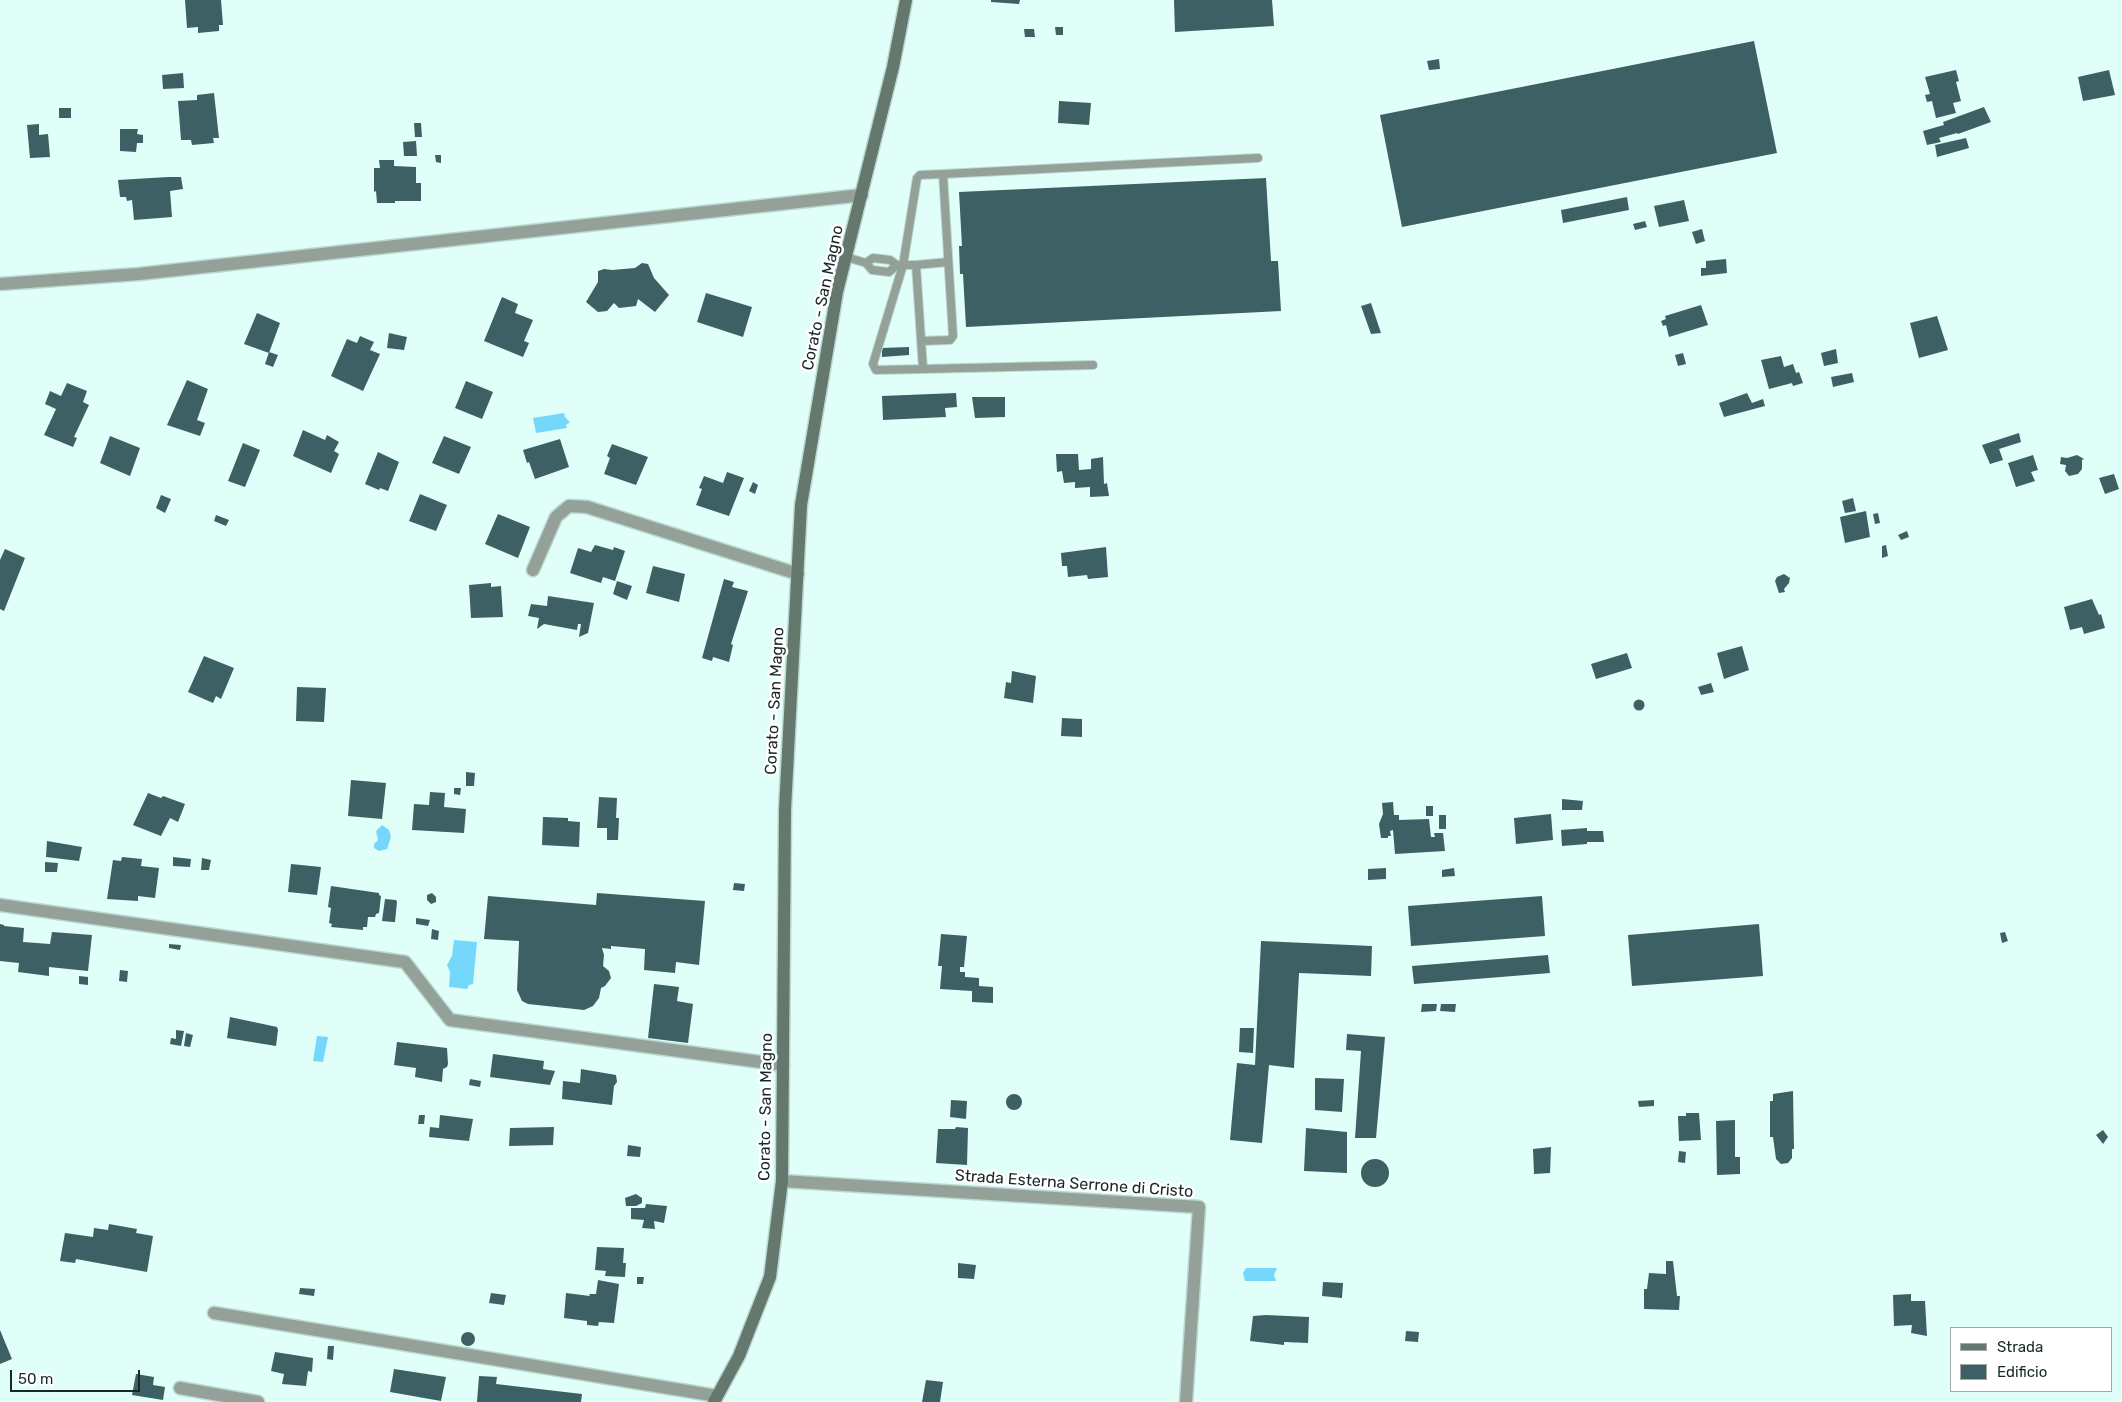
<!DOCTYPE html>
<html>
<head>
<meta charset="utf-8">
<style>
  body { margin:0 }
  #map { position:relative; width:2122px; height:1402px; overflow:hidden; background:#dffff8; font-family:Rubik,sans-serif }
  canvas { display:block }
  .legend { position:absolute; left:1950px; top:1327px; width:162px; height:65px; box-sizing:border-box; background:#fff; border:1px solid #a3a9a8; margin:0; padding:6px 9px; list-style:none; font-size:15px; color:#192826 }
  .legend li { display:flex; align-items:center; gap:10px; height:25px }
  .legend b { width:25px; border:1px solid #a3a9a8 }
  .scale { position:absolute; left:10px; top:1370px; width:130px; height:22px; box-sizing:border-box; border:2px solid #192826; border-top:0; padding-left:6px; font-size:15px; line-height:18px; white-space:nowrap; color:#192826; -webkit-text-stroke:4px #fff; paint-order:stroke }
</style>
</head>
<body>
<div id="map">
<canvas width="2122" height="1402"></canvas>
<ul class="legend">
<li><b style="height:6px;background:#64786d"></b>Strada</li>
<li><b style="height:14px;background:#3c6064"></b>Edificio</li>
</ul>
<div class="scale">50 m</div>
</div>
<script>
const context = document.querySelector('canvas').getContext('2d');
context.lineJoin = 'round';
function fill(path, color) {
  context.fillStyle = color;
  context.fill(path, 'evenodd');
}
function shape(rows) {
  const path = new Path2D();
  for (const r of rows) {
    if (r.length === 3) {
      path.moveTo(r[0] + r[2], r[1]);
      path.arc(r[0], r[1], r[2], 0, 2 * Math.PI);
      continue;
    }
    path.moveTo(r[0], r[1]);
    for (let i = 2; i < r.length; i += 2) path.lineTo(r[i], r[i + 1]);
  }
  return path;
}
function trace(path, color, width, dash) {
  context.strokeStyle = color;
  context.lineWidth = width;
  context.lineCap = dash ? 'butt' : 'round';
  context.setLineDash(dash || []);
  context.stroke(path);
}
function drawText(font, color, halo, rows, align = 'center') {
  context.font = font + ' Rubik,sans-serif';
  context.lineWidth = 5;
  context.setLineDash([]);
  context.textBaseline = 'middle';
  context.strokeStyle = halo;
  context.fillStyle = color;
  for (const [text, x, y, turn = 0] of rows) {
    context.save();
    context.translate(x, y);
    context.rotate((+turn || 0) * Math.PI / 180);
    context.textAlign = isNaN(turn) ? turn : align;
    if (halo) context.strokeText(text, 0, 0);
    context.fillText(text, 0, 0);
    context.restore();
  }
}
fill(shape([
  [564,413,565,417,570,422,566,425,567,428,536,433,533,418],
  [382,825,389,830,391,837,387,849,379,851,374,848,374,844,378,840,376,831],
  [454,940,477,942,473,984,469,985,467,989,449,987,450,972,447,965,452,956],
  [317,1036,328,1037,323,1062,313,1061],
  [1246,1268,1277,1268,1274,1275,1276,1281,1245,1281,1243,1273]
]), '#76d7fc');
fill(shape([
  [185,0,221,0,223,25,219,25,219,31,198,33,198,27,187,28],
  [991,0,1020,0,1019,4,991,2],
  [1174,0,1272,0,1274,26,1175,32],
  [1055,27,1063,27,1063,35,1056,35],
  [1024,29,1034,29,1035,37,1025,37],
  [1754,41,1777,153,1402,227,1380,115],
  [1439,59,1440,69,1429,70,1427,61],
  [1956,70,1959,81,1956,82,1961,101,1953,103,1956,113,1936,118,1932,101,1927,102,1925,95,1930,94,1925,77],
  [2109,70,2115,95,2083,101,2078,77],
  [183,73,184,88,163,89,162,75],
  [214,93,219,138,213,138,214,143,192,145,191,140,181,140,178,101,197,100,197,95],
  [1059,101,1091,103,1089,125,1058,123],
  [1984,107,1991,122,1958,134,1957,133,1939,138,1941,142,1927,145,1923,131,1944,125,1943,122],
  [59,108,71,108,71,118,59,118],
  [414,123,421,123,422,137,415,137],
  [39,124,39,135,48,134,50,157,30,158,27,125],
  [120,129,138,129,137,134,143,135,143,143,137,143,136,152,120,151],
  [1966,138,1969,148,1937,157,1935,145],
  [416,141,417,156,404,156,403,142],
  [435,155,441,155,441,163,436,162],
  [379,160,394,160,394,166,416,167,416,183,421,183,421,201,395,201,395,203,377,203,376,191,374,192,374,168,380,168],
  [168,177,181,177,183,189,170,191,172,217,134,220,132,200,127,201,126,197,120,197,118,180],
  [1266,178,1271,261,1278,261,1281,311,966,327,963,274,960,274,959,246,962,246,959,192],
  [1627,197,1629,210,1563,223,1561,210],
  [1684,200,1689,221,1659,227,1654,206],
  [1645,221,1647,227,1635,230,1633,224],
  [1702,229,1705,241,1696,244,1692,232],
  [1726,259,1727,273,1701,276,1701,268,1706,268,1706,261],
  [642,263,648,264,654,278,669,295,655,312,638,299,636,306,619,308,614,303,607,311,598,312,586,302,598,282,598,271,604,269,612,270,635,268],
  [706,293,752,307,743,337,697,322],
  [502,297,518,304,515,313,533,320,524,341,529,343,523,357,484,341],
  [1371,303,1381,333,1371,334,1361,306],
  [1701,305,1708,325,1669,337,1666,325,1663,326,1661,321,1666,319,1665,316],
  [257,313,280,323,269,353,244,344],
  [1937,316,1948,350,1919,358,1910,323],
  [389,333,407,337,404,350,387,348],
  [360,336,374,342,370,350,380,354,363,391,331,376,347,339,357,343],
  [909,347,909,355,882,357,882,348],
  [1836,349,1838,363,1824,366,1821,353],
  [269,352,278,355,273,367,265,364],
  [1683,353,1686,364,1678,366,1675,355],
  [1781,356,1784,367,1793,364,1796,373,1799,372,1803,383,1793,386,1792,383,1769,389,1761,360],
  [1852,373,1854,382,1833,387,1831,377],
  [187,380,208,389,197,420,205,423,200,436,167,425],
  [466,381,493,392,482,419,455,408],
  [67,383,87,391,83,402,89,405,74,437,77,438,73,447,44,435,56,409,45,404,50,391,61,396],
  [956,393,957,407,945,408,946,417,883,420,882,396],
  [1747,393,1752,403,1763,399,1765,406,1724,417,1719,403],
  [972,397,1005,397,1005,417,975,418],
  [303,430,325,440,327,435,339,442,334,451,339,454,331,473,293,456],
  [2019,433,2021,442,1999,449,2003,460,1990,464,1982,445],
  [110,436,140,448,130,476,100,463],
  [444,436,471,447,459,474,432,463],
  [560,439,569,467,535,479,529,462,527,463,523,450],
  [243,443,260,450,245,487,228,481],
  [612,444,648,457,636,485,604,474,610,458,607,456],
  [378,452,399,462,388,491,380,488,379,490,365,484],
  [1056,454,1078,454,1079,470,1091,469,1091,459,1103,457,1104,484,1107,483,1109,496,1090,497,1090,487,1075,488,1075,482,1064,483,1062,471,1057,472],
  [2033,455,2038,470,2031,472,2035,481,2016,487,2008,463],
  [2077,455,2084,459,2082,460,2082,469,2078,474,2069,476,2065,471,2066,465,2060,464,2061,457,2067,458],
  [727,472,744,478,729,516,696,505,702,489,699,488,704,476,723,483],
  [2114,474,2119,489,2105,494,2099,478],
  [753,482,758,485,755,494,749,491],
  [420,494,447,505,436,531,409,521],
  [161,495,171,499,165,513,156,508],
  [1853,498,1856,511,1845,513,1842,501],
  [1866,511,1870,537,1845,543,1840,517],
  [1878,513,1880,523,1875,524,1873,514],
  [498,514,530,527,518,558,485,544],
  [216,515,229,520,226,526,214,521],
  [1907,531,1909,537,1901,540,1898,535],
  [595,545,613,550,614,547,625,551,615,581,603,577,601,583,570,573,578,548,591,552],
  [1886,545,1888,556,1882,558,1882,546],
  [1106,547,1108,577,1088,579,1087,575,1068,577,1067,566,1062,566,1061,553],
  [5,549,25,558,4,611,0,609,0,560],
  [653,566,685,574,679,602,646,593],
  [1784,574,1790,578,1789,583,1784,589,1785,592,1779,593,1775,581,1777,577],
  [724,579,734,582,732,587,748,591,731,644,733,645,729,662,713,657,712,661,702,658],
  [617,581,632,586,627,600,613,594],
  [491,583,491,587,501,586,503,617,471,618,469,585],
  [548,596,594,603,588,633,579,637,581,624,578,624,577,630,544,624,537,629,539,618,528,616,531,604,547,606],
  [2092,599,2099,615,2101,614,2105,628,2084,634,2082,627,2070,630,2064,607],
  [1742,646,1749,670,1724,679,1717,653],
  [1627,653,1632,668,1596,679,1591,664],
  [204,656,234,668,221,699,216,696,213,703,188,692],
  [1012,671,1036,676,1033,703,1004,698,1006,682,1011,683],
  [1711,683,1714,692,1701,695,1698,687],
  [297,687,326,688,324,722,296,721],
  [1639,705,5.5],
  [1062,718,1082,719,1082,737,1061,736],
  [466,772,475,773,474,786,466,786],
  [351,780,386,783,382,819,348,816],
  [454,788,461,788,460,795,454,794],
  [430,792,445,793,444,807,466,809,464,833,412,830,414,804,429,805],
  [148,793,161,798,163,796,185,804,178,822,170,818,161,836,133,825],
  [599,797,617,798,616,818,619,818,618,840,607,840,607,828,597,828],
  [1562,799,1583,801,1582,810,1562,810],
  [1393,802,1394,815,1399,815,1399,820,1429,819,1431,837,1435,837,1434,833,1443,833,1445,851,1395,854,1393,830,1390,831,1391,836,1388,836,1388,838,1381,838,1379,824,1383,814,1382,803],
  [1426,806,1433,806,1433,816,1426,816],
  [1551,814,1553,840,1516,844,1514,818],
  [1439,815,1446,815,1446,829,1439,829],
  [543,817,568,818,568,821,580,822,579,847,542,845],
  [1587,828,1587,831,1603,831,1604,842,1587,842,1587,844,1562,846,1561,830],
  [47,841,82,847,79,861,46,857],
  [122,857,142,859,141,866,159,868,155,898,138,896,138,901,107,899,113,860,121,861],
  [173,857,191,859,190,867,173,866],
  [202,858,211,860,209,870,201,870],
  [45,862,58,863,57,872,45,872],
  [291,864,321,867,317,895,288,892],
  [1386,868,1386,879,1368,880,1368,869],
  [1454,868,1455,876,1442,877,1442,870],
  [734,883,745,884,744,891,733,890],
  [331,886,379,893,379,895,381,896,379,913,376,914,375,917,368,917,367,927,363,927,363,930,331,927,332,924,329,923,331,908,328,907],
  [432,893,436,897,436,902,431,904,427,900,427,895],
  [597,893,705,901,699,965,676,962,675,973,644,970,645,949,611,946,611,949,602,948,604,955,603,966,609,971,611,978,605,986,601,988,599,998,593,1006,584,1010,528,1004,522,1001,517,990,519,941,484,939,488,896,596,905],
  [1542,896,1545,936,1411,946,1408,906],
  [385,899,396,900,397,902,395,922,393,922,382,921],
  [416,918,430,920,428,926,416,924],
  [0,924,4,925,4,926,24,928,23,942,50,944,52,932,92,935,88,971,49,967,49,976,18,972,19,963,0,961],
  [1759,924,1763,976,1632,986,1628,935],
  [432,929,439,931,438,940,431,939],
  [2005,932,2008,941,2002,943,2000,933],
  [941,934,967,936,964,967,960,967,960,972,965,972,965,977,979,978,979,986,993,987,993,1003,972,1002,972,991,940,989,942,966,938,966],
  [1261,941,1372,946,1371,976,1299,973,1294,1068,1269,1065,1262,1143,1230,1140,1237,1063,1255,1065],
  [169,944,181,945,180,950,169,948],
  [1548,955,1550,973,1414,984,1412,966],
  [120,970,128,971,127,982,119,981],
  [79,976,88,977,88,985,79,984],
  [654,984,679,987,677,1001,693,1004,688,1043,648,1038],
  [1422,1004,1437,1004,1436,1011,1421,1012],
  [1441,1004,1456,1004,1455,1012,1440,1011],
  [230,1017,277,1027,278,1030,276,1046,227,1038],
  [1240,1028,1254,1028,1253,1053,1239,1052],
  [176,1030,184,1031,181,1046,170,1044,171,1038,176,1039],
  [186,1033,193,1035,190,1047,184,1046],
  [1347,1034,1385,1037,1376,1138,1355,1138,1361,1051,1346,1050],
  [397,1042,447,1048,448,1064,447,1067,443,1069,442,1082,415,1077,416,1068,394,1065],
  [493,1054,544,1061,543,1069,555,1071,550,1085,490,1077],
  [581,1069,616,1075,617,1082,614,1086,612,1105,562,1099,563,1081,580,1083],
  [1315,1078,1344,1079,1342,1112,1315,1110],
  [470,1079,481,1081,480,1087,469,1085],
  [1793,1091,1794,1149,1792,1149,1792,1158,1788,1163,1781,1164,1776,1159,1773,1137,1770,1137,1770,1101,1773,1101,1773,1094],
  [1014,1102,8],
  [951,1100,967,1101,966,1119,950,1117],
  [1654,1100,1654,1106,1639,1107,1638,1101],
  [1686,1113,1699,1113,1701,1140,1679,1141,1678,1116,1686,1116],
  [419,1115,425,1115,424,1124,418,1124],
  [440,1115,473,1119,469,1141,429,1137,430,1127,439,1128],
  [1735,1120,1735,1157,1740,1157,1740,1174,1717,1175,1716,1121],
  [554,1127,553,1145,509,1146,510,1128],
  [956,1127,968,1128,967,1165,936,1163,938,1129,955,1129],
  [1306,1128,1347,1132,1347,1173,1304,1171],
  [2103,1130,2108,1137,2103,1144,2096,1135],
  [628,1145,641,1147,640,1157,627,1156],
  [1551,1147,1550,1173,1534,1174,1533,1149],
  [1679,1151,1686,1152,1685,1163,1678,1162],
  [1375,1173,14],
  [636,1194,642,1198,642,1203,636,1206,626,1206,625,1198],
  [646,1204,667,1206,664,1223,654,1221,655,1229,642,1228,644,1220,631,1219,631,1208,645,1208],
  [109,1224,137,1229,136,1233,153,1236,147,1272,76,1259,75,1263,60,1261,65,1233,93,1237,94,1228,108,1230],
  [597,1247,624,1248,623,1263,626,1263,625,1277,605,1276,606,1271,595,1270],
  [1666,1261,1673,1261,1677,1296,1680,1296,1679,1310,1644,1309,1644,1289,1647,1289,1649,1273,1666,1274],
  [958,1263,976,1265,974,1279,958,1278],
  [637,1277,644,1277,643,1284,637,1284],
  [598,1280,619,1284,614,1323,599,1322,598,1326,587,1325,587,1321,564,1318,566,1293,590,1296,589,1294,596,1294],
  [1323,1282,1343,1283,1342,1298,1322,1296],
  [300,1288,315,1289,314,1296,299,1294],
  [491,1293,506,1295,504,1305,489,1303],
  [1911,1294,1911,1301,1925,1301,1927,1336,1911,1333,1912,1325,1894,1326,1893,1295],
  [1266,1315,1309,1317,1308,1343,1284,1342,1284,1345,1250,1341,1253,1316],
  [0,1330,12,1359,0,1364],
  [1406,1331,1419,1332,1418,1342,1405,1341],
  [468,1339,7],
  [328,1346,334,1346,333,1360,327,1359],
  [275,1352,313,1358,312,1372,308,1371,306,1386,282,1384,284,1374,271,1371],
  [394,1369,446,1377,441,1401,390,1392],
  [136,1374,154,1377,153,1385,165,1387,163,1400,132,1395],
  [479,1376,497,1377,496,1384,582,1394,581,1402,477,1402],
  [926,1380,943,1382,940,1402,922,1402]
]), '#3c6064');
const service = shape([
  [943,174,1258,158],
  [846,257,866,263,872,270,889,272,897,265,903,265,917,178,920,175,943,174,953,336,950,340,921,341],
  [866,263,873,258,890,260,897,265],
  [916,265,948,262],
  [923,369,916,265,903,265,873,364,876,370,923,369,1093,365]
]);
const minor = shape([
  [0,284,139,274,862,195],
  [533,570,556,517,569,506,587,507,798,574],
  [0,905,405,962,450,1020,783,1065],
  [782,1181,1199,1207,1186,1402],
  [214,1313,717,1396],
  [180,1388,258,1402]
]);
const secondary = shape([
  [714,1402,739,1356,770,1277,782,1181,785,809,801,505,837,292,893,67,906,0]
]);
trace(service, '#bbd8d2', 10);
trace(minor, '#bbd8d2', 15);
trace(secondary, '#bbd8d2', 15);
trace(service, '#94a199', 8);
trace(minor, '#94a199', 12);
trace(secondary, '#64786d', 12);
drawText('16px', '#192826', '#fff', [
  ["Corato - San Magno",823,298,-78],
  ["Corato - San Magno",775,701,-87],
  ["Corato - San Magno",766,1107,-89],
  ["Strada Esterna Serrone di Cristo",1074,1184,4]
]);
</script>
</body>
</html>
